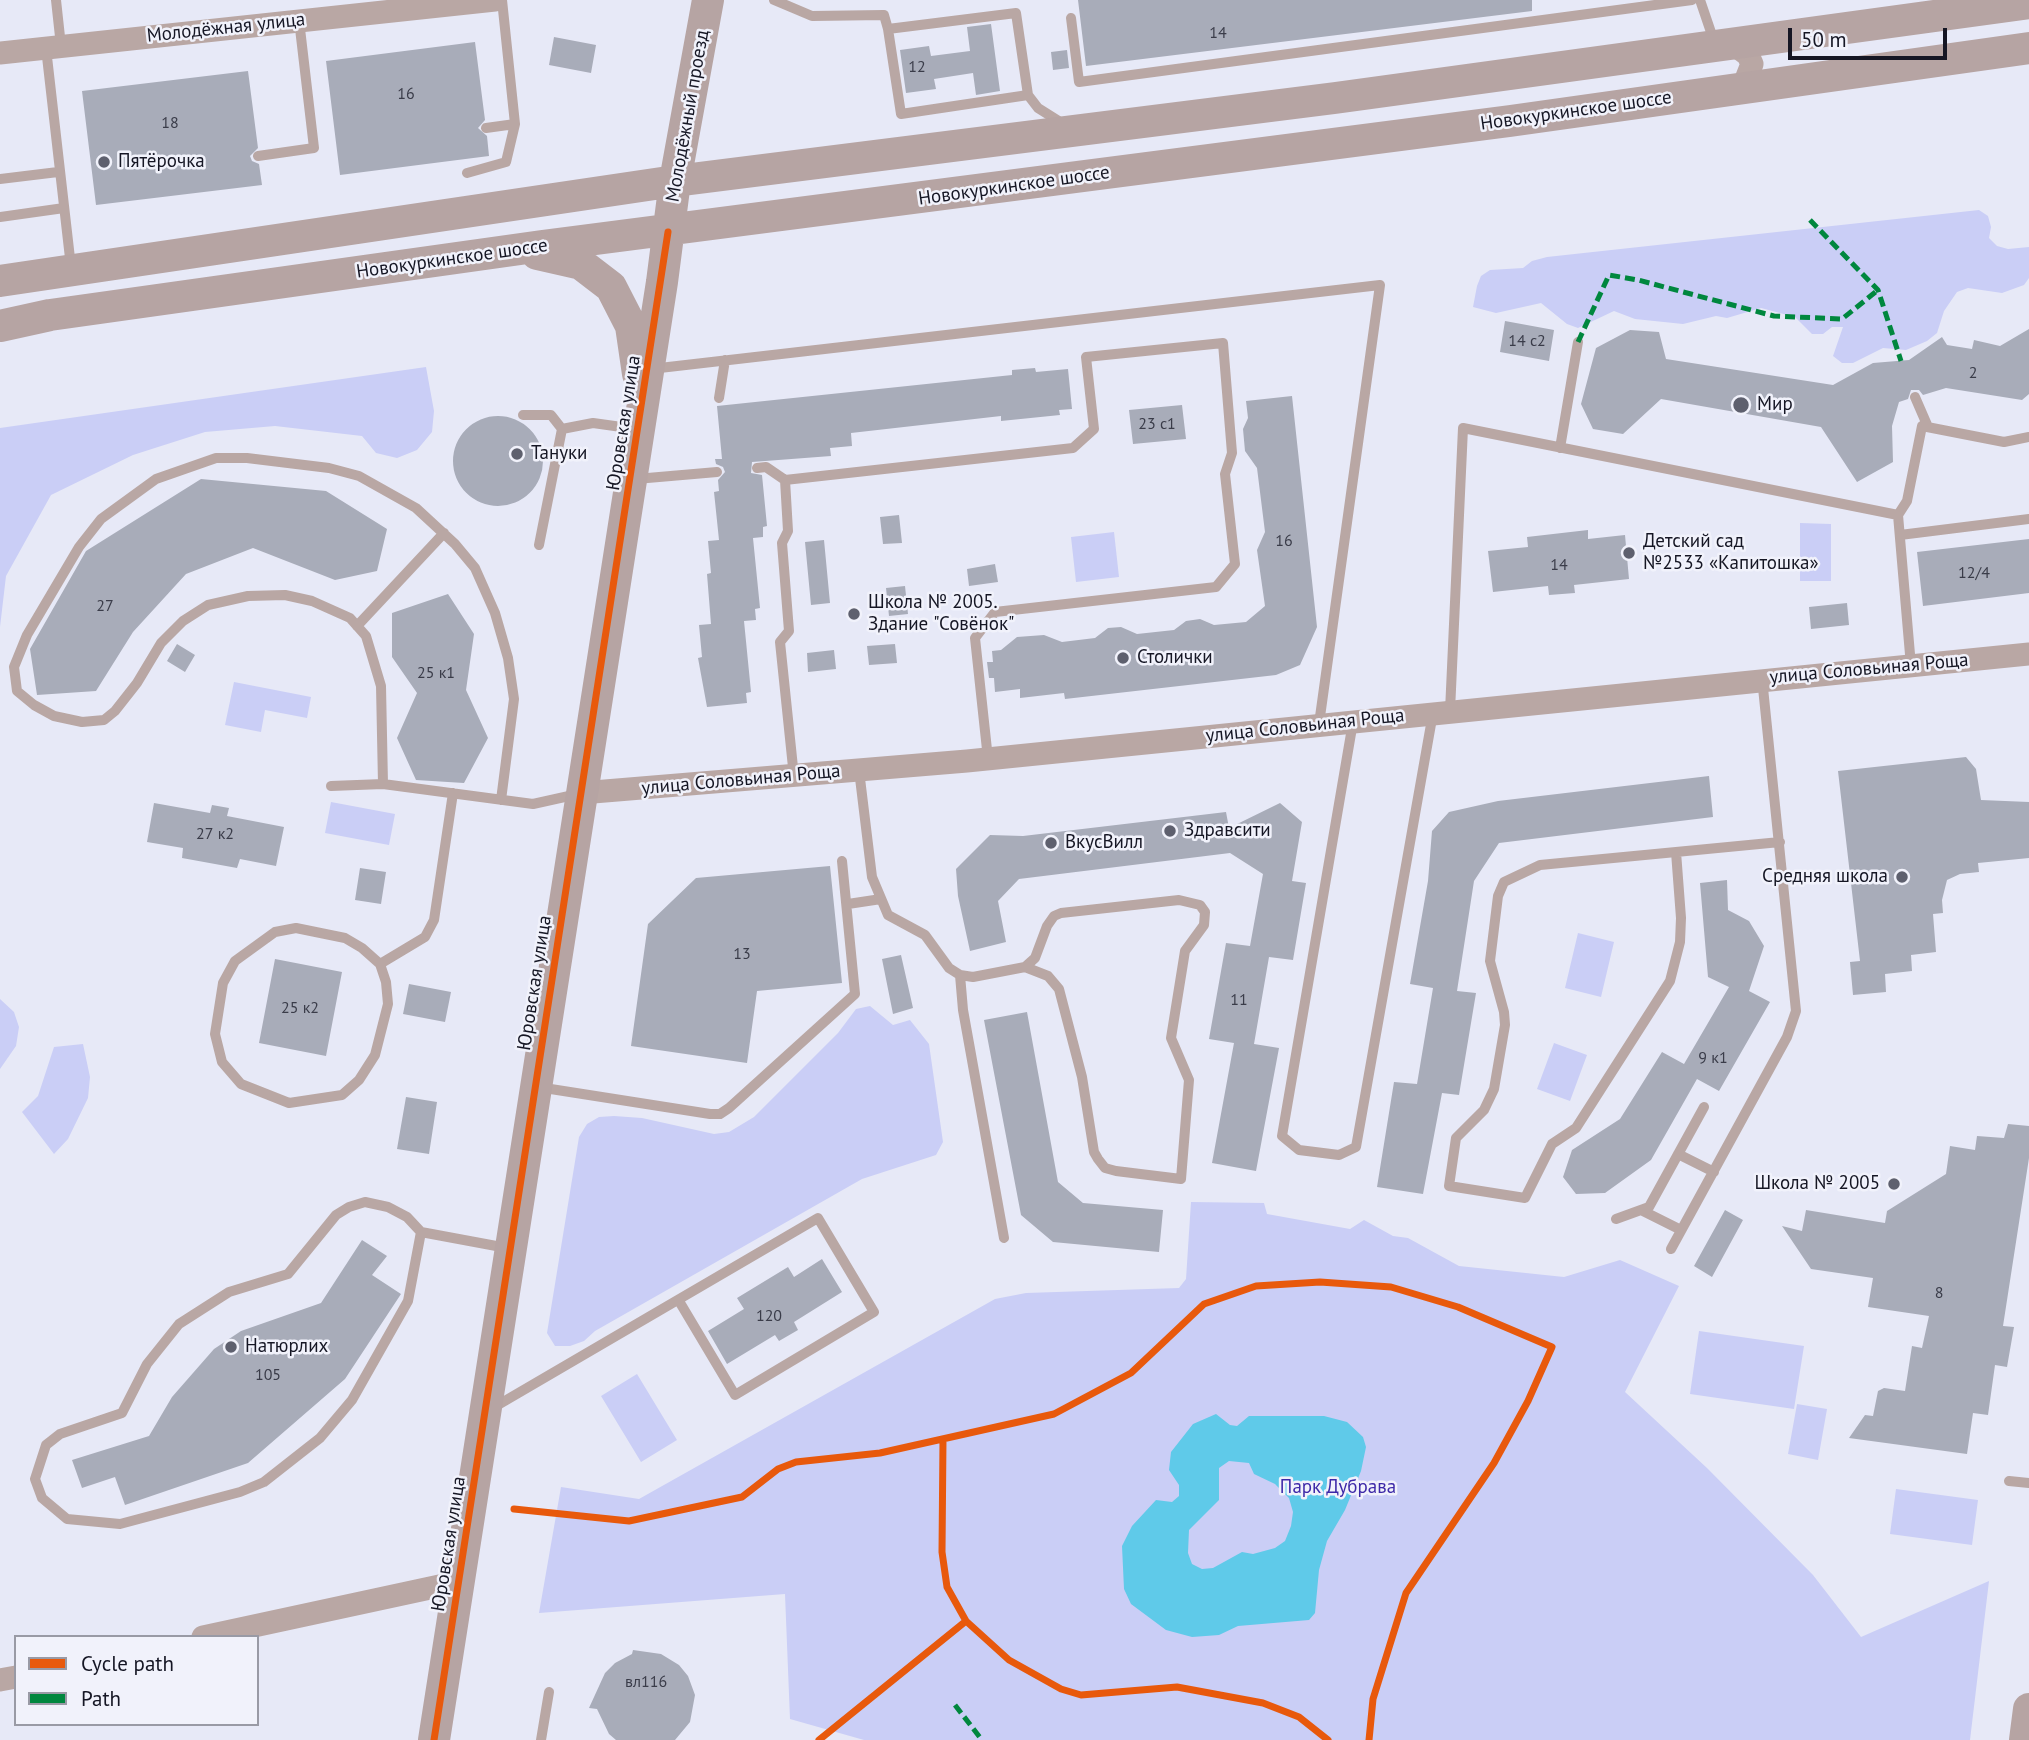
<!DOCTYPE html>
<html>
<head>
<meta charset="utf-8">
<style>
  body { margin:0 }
  #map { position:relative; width:2029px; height:1740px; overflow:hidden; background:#e7e9f7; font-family:"PT Sans",sans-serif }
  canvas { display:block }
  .legend { position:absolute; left:14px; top:1635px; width:245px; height:91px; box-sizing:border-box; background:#f1f2fb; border:2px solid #999aa5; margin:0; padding:9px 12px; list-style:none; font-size:21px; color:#151624 }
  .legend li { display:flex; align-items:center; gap:14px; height:35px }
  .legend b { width:35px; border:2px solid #999aa5 }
  .scale { position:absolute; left:1788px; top:28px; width:159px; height:32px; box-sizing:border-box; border:4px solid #151624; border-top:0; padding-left:9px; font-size:21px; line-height:24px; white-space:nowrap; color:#151624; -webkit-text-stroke:5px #f1f2fb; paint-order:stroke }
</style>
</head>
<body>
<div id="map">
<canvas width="2029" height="1740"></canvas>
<ul class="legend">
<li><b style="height:9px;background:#e8590c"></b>Cycle path</li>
<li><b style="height:9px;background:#00873e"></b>Path</li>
</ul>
<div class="scale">50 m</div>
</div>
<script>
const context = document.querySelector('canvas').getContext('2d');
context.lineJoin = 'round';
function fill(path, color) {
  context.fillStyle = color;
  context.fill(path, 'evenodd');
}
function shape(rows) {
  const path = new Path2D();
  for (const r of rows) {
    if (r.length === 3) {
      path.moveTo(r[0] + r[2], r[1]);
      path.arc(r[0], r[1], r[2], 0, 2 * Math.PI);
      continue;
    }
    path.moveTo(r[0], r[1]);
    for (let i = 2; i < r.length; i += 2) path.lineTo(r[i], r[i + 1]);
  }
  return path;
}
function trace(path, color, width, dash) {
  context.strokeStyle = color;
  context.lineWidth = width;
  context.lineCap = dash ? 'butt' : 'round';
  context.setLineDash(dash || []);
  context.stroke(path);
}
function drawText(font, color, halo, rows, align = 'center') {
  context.font = font + ' "PT Sans",sans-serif';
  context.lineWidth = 5;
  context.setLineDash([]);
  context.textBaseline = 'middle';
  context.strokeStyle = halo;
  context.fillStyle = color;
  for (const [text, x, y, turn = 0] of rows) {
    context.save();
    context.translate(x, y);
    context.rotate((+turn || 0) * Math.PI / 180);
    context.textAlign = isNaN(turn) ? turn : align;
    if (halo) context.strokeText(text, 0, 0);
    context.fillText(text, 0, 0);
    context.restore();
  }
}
fill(shape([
  [1979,210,1988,216,1991,227,1989,238,1997,246,2008,249,2029,247,2029,278,2024,285,2002,293,1968,288,1957,292,1944,311,1937,333,1927,341,1906,350,1883,348,1853,363,1842,363,1833,356,1843,327,1832,327,1823,334,1812,334,1795,317,1761,308,1727,318,1716,316,1683,324,1635,319,1614,311,1578,328,1567,324,1541,303,1496,313,1473,307,1477,286,1481,276,1490,270,1523,268,1532,261,1547,257],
  [426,367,434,411,432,432,417,450,397,458,376,453,362,436,275,426,205,432,133,455,51,495,6,576,0,627,0,428],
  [1800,523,1831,524,1831,581,1800,581],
  [1114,532,1119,577,1076,582,1071,537],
  [234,682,311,697,307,718,265,710,261,732,225,725],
  [331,802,395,814,389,845,325,833],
  [1578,933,1614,942,1601,997,1565,988],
  [0,999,14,1012,19,1027,16,1046,0,1069],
  [870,1006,893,1025,910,1020,929,1044,943,1142,936,1155,862,1179,595,1331,584,1341,570,1346,555,1346,547,1333,579,1137,587,1124,599,1117,614,1116,642,1118,714,1134,729,1132,754,1117,838,1033,856,1009],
  [1554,1043,1587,1055,1570,1101,1537,1089],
  [83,1044,90,1077,88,1098,68,1139,54,1154,22,1112,38,1096,54,1047],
  [1191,1202,1264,1203,1267,1214,1350,1229,1364,1220,1393,1236,1408,1238,1459,1266,1564,1277,1620,1260,1679,1286,1625,1392,1707,1468,1813,1575,1861,1637,1989,1581,1970,1740,864,1740,790,1719,785,1594,539,1613,561,1487,639,1499,995,1299,1026,1293,1179,1288,1186,1279],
  [1699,1331,1804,1346,1794,1409,1690,1394],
  [637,1374,677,1440,641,1462,601,1396],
  [1797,1404,1827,1409,1818,1460,1788,1454],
  [1896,1489,1978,1500,1972,1545,1890,1534]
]), '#cacef6');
fill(shape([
  [1216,1414,1230,1425,1237,1426,1249,1416,1324,1416,1347,1422,1363,1437,1366,1447,1361,1471,1345,1510,1327,1541,1319,1570,1315,1613,1309,1620,1238,1626,1219,1635,1192,1637,1166,1630,1131,1604,1124,1589,1122,1546,1132,1526,1156,1500,1172,1502,1179,1496,1179,1485,1169,1470,1171,1452,1193,1424],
  [1229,1461,1249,1463,1254,1474,1275,1484,1289,1498,1293,1512,1291,1526,1285,1541,1275,1548,1253,1554,1242,1552,1213,1568,1202,1569,1192,1564,1188,1553,1189,1530,1219,1500,1219,1468]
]), '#5fcae9');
fill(shape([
  [1078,0,1532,0,1532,11,1086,66],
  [991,24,1000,91,976,95,973,73,934,79,936,89,906,93,900,50,929,46,931,56,970,51,967,27],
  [554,37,596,45,591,73,549,65],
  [475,42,485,120,478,128,487,136,489,156,340,175,326,61],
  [1067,50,1069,68,1053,70,1051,52],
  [248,71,258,148,250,156,252,161,259,164,262,185,96,205,82,91],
  [1505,321,1554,330,1549,361,1500,352],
  [2029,329,2029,394,2022,400,1946,388,1923,395,1919,390,1911,390,1908,399,1899,402,1892,426,1893,462,1857,482,1821,427,1661,399,1623,434,1593,429,1581,404,1596,348,1630,330,1659,332,1666,359,1833,385,1873,363,1909,360,1942,337,1947,345,1972,349,1974,340,2000,346],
  [1035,368,1036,372,1068,369,1072,409,1059,410,1060,415,1001,421,1001,416,851,433,852,446,830,448,831,456,752,462,751,473,762,475,767,526,763,527,763,537,753,538,760,608,755,609,756,620,744,621,751,692,746,693,747,703,707,707,698,658,702,657,699,625,711,624,707,574,711,573,708,541,719,540,714,492,719,491,718,480,725,472,723,467,716,464,715,459,722,459,717,406,1012,375,1012,370],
  [1292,396,1317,627,1300,665,1276,675,1065,699,1064,693,1020,698,1020,689,995,692,994,678,989,678,987,662,993,662,992,651,1001,650,1017,637,1044,635,1062,642,1095,638,1108,628,1121,627,1137,634,1174,630,1186,621,1200,619,1214,625,1246,622,1265,606,1257,550,1265,532,1257,468,1245,451,1243,429,1248,418,1246,401],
  [1182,405,1186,439,1133,444,1129,410],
  [498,461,45],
  [201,479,326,491,387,529,377,571,335,580,253,548,186,574,133,632,96,691,37,695,30,649,86,551],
  [899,515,902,543,883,544,880,517],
  [1588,530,1588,539,1625,535,1629,579,1574,585,1575,593,1549,595,1548,586,1493,592,1488,551,1528,547,1527,537],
  [2029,539,2029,593,1923,606,1917,552],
  [824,540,830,603,811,605,805,542],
  [995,564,998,582,969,586,967,569],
  [905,586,908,614,889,616,886,588],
  [448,594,474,634,466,690,488,738,464,783,416,780,397,738,417,693,392,657,392,613],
  [1847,603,1849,625,1811,629,1809,607],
  [177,644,195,655,185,672,167,661],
  [895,644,897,663,869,665,867,646],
  [834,650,836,669,808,672,807,653],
  [1966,757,1976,769,1981,800,2029,802,2029,858,1978,863,1979,872,1960,874,1947,880,1942,900,1943,913,1933,914,1936,952,1911,955,1912,971,1885,974,1886,992,1853,995,1850,962,1860,961,1838,771],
  [1709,776,1713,817,1499,843,1474,881,1457,991,1476,993,1459,1095,1442,1093,1423,1194,1377,1187,1394,1082,1417,1084,1433,988,1410,984,1428,881,1432,831,1449,812,1498,801],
  [154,803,210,813,212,805,229,808,227,816,284,827,276,866,240,859,237,868,182,858,183,848,147,842],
  [1280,803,1302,822,1292,881,1306,883,1293,960,1269,957,1254,1044,1279,1048,1256,1171,1212,1163,1234,1043,1209,1039,1226,943,1250,946,1263,874,1230,853,1019,879,998,901,1006,942,970,951,958,896,956,869,990,835,1023,836,1226,812,1229,828],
  [830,866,842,983,757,991,747,1063,631,1046,648,924,696,878],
  [360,868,386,872,381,904,355,900],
  [1727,880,1728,910,1749,921,1764,946,1749,991,1770,1002,1719,1091,1697,1079,1651,1160,1605,1193,1576,1194,1563,1177,1572,1150,1620,1119,1662,1052,1684,1064,1729,987,1708,977,1700,883],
  [901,955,913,1008,893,1014,882,959],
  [275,959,342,972,326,1056,259,1043],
  [409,984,451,992,445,1022,403,1014],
  [1027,1012,1058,1182,1083,1203,1163,1210,1159,1252,1053,1242,1021,1215,984,1020],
  [406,1097,437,1102,429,1154,397,1149],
  [2008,1124,2029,1126,2029,1158,2003,1326,2014,1327,2007,1367,1995,1365,1988,1415,1973,1413,1967,1454,1849,1438,1865,1415,1873,1416,1878,1391,1884,1388,1905,1391,1912,1346,1922,1348,1929,1316,1868,1307,1873,1278,1811,1269,1782,1226,1802,1231,1806,1210,1885,1223,1887,1211,1946,1174,1950,1146,1975,1150,1977,1136,2004,1138],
  [1725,1210,1743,1220,1712,1277,1694,1266],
  [362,1240,387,1256,372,1275,401,1294,345,1379,248,1463,125,1505,115,1477,82,1488,72,1460,149,1436,172,1397,214,1349,241,1331,321,1303],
  [822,1259,842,1292,794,1322,798,1330,779,1341,775,1335,727,1364,708,1331,744,1309,737,1298,788,1267,794,1277],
  [633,1650,661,1654,679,1665,688,1676,695,1695,690,1722,675,1740,616,1740,609,1734,597,1709,589,1708,605,1673,615,1663,632,1654]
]), '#a8acb9');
trace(shape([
  [56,0,61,46],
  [774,0,812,16,884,15,888,29,1016,13,1028,95,1038,108,1065,125],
  [1700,0,1715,44],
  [1071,18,1079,82,1692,0],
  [888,29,901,114,1028,95],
  [46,48,71,267],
  [486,128,515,124,502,0],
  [258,156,314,148,299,20],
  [467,173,506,162,515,124],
  [0,179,58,172],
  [0,217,64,208],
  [651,369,1380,285,1319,724],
  [1915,397,1928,427],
  [719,398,725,360],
  [523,415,551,415,562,429],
  [1560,448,1578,342],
  [757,468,766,467,785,480],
  [636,479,717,472],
  [1900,535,2029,519],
  [539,545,562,429,593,423,636,429],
  [357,626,444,533],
  [1911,666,1898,515,1907,501,1922,426,2004,442,2029,437],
  [1450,711,1463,428,1898,515],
  [1353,722,1282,1136,1299,1150,1339,1155,1356,1147,1433,713],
  [859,770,872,877,888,915,925,935,949,968,960,975,973,977,1025,967,1035,958,1047,926,1054,916,1061,913,1179,900,1200,905,1205,912,1204,925,1185,951,1171,1038,1189,1080,1181,1179,1116,1171,1105,1168,1098,1159,1094,1152,1082,1077,1059,989,1048,976,1025,967],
  [794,777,780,642,789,631,782,543,788,531,785,480,1073,448,1094,429,1086,357,1223,343,1232,453,1225,474,1235,564,1216,587,995,612,975,638,988,759],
  [383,784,381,686,366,636,350,618,312,601,285,595,248,596,208,605,183,621,161,643,137,683,115,711,104,720,82,722,54,716,34,705,17,691,14,667,27,635,79,547,101,519,156,479,216,458,247,458,329,468,359,476,416,508,455,544,475,568,495,613,508,658,514,699,501,800],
  [331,786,383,784,533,804,578,794],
  [1676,852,1681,918,1680,942,1670,981,1576,1128,1552,1144,1525,1198,1449,1186,1456,1138,1484,1110,1494,1089,1505,1025,1504,1012,1490,961,1498,896,1504,882,1540,865,1676,852,1780,842],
  [848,904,881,899],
  [296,928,345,938,362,948,380,964,386,982,388,1004,375,1055,359,1080,342,1095,289,1103,241,1084,222,1062,215,1034,223,983,235,961,275,932,296,928],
  [380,964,425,937,434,920,453,793],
  [960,975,963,1010,1004,1238],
  [538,1087,710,1114,720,1114,729,1108,855,994,842,861],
  [1678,1154,1714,1172],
  [1643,1211,1681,1230],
  [1616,1219,1649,1207,1704,1107],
  [421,1232,408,1301,352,1400,320,1438,264,1482,240,1492,120,1524,67,1519,42,1498,35,1479,46,1445,60,1434,122,1413,147,1364,179,1324,229,1292,288,1274,336,1215,349,1207,365,1202,388,1207,407,1217,421,1232,507,1248],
  [1671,1249,1787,1037,1796,1011,1762,678],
  [491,1409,818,1218,874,1312,735,1395,679,1301],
  [2009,1481,2029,1483],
  [541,1740,549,1692]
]), '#b9a7a4', 10);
trace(shape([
  [1727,45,1740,49,1748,55,1752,64,1745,82,1735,90],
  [0,53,495,0],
  [581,793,967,761,2029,654],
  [203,1637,458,1582],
  [0,1680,16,1677]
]), '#b9a7a4', 23);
trace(shape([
  [537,254,581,264,611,287,631,326,638,374],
  [0,281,675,181,1335,98,2029,3],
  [0,326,50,315,542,246,1510,121,2029,48],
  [434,1740,662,282,675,181,708,0],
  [2025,1740,2029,1709]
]), '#b6a4a3', 32);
trace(shape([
  [1810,220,1878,290,1901,361],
  [1578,342,1609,275,1638,280,1774,316,1842,319,1878,290],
  [955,1705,982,1740]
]), '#00873e', 5, [10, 5]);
trace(shape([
  [943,1439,942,1552,947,1587,966,1621,1009,1660,1061,1689,1081,1695,1177,1687,1263,1703,1299,1717,1328,1740],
  [514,1509,629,1521,742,1497,778,1469,796,1462,880,1453,1054,1414,1131,1373,1204,1304,1256,1286,1320,1282,1391,1287,1458,1307,1552,1347,1528,1401,1494,1463,1406,1593,1373,1699,1369,1740],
  [434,1740,668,232],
  [819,1740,966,1621]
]), '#e8590c', 7);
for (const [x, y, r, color] of [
  [104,162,7,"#5e606e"],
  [1741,405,9,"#5e606e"],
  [517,454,7,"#5e606e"],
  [1629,553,7,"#5e606e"],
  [854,614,7,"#5e606e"],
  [1123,658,7,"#5e606e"],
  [1170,831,7,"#5e606e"],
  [1051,843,7,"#5e606e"],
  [1902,877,7,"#5e606e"],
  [1894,1184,7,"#5e606e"],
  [231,1347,7,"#5e606e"]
]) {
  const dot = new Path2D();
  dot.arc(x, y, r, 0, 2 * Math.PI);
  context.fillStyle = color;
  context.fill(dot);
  trace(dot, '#f1f2fb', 2.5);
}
drawText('16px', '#3a3c49', null, [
  ["14",1218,33],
  ["12",917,67],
  ["16",406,94],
  ["18",170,123],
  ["14 с2",1527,341],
  ["2",1973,373],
  ["23 с1",1157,424],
  ["16",1284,541],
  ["14",1559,565],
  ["12/4",1974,573],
  ["27",105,606],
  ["25 к1",436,673],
  ["27 к2",215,834],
  ["13",742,954],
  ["11",1239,1000],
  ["25 к2",300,1008],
  ["9 к1",1713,1058],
  ["8",1939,1293],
  ["120",769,1316],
  ["105",268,1375],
  ["вл116",646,1682]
]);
drawText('19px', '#151624', '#f1f2fb', [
  ["Молодёжная улица",226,28,-6],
  ["Новокуркинское шоссе",1576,111,-8],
  ["Молодёжный проезд",688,116,-80],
  ["Новокуркинское шоссе",1014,186,-8],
  ["Новокуркинское шоссе",452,259,-8],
  ["Юровская улица",624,423,-81],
  ["улица Соловьиная Роща",1869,669,-5],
  ["улица Соловьиная Роща",1305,726,-6],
  ["улица Соловьиная Роща",741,780,-5],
  ["Юровская улица",535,983,-81],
  ["Юровская улица",449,1544,-81]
]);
drawText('19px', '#151624', '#f1f2fb', [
  ["Пятёрочка",118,162],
  ["Мир",1757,405],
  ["Тануки",531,454],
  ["Детский сад",1643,542],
  ["№2533 «Капитошка»",1643,564],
  ["Школа № 2005.",868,603],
  ["Здание \"Совёнок\"",868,625],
  ["Столички",1137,658],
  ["Здравсити",1184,831],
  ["ВкусВилл",1065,843],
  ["Средняя школа",1888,877,"right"],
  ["Школа № 2005",1880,1184,"right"],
  ["Натюрлих",245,1347]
], 'left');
drawText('19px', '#3d29a8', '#f1f2fb', [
  ["Парк Дубрава",1338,1488]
]);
</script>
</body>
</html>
